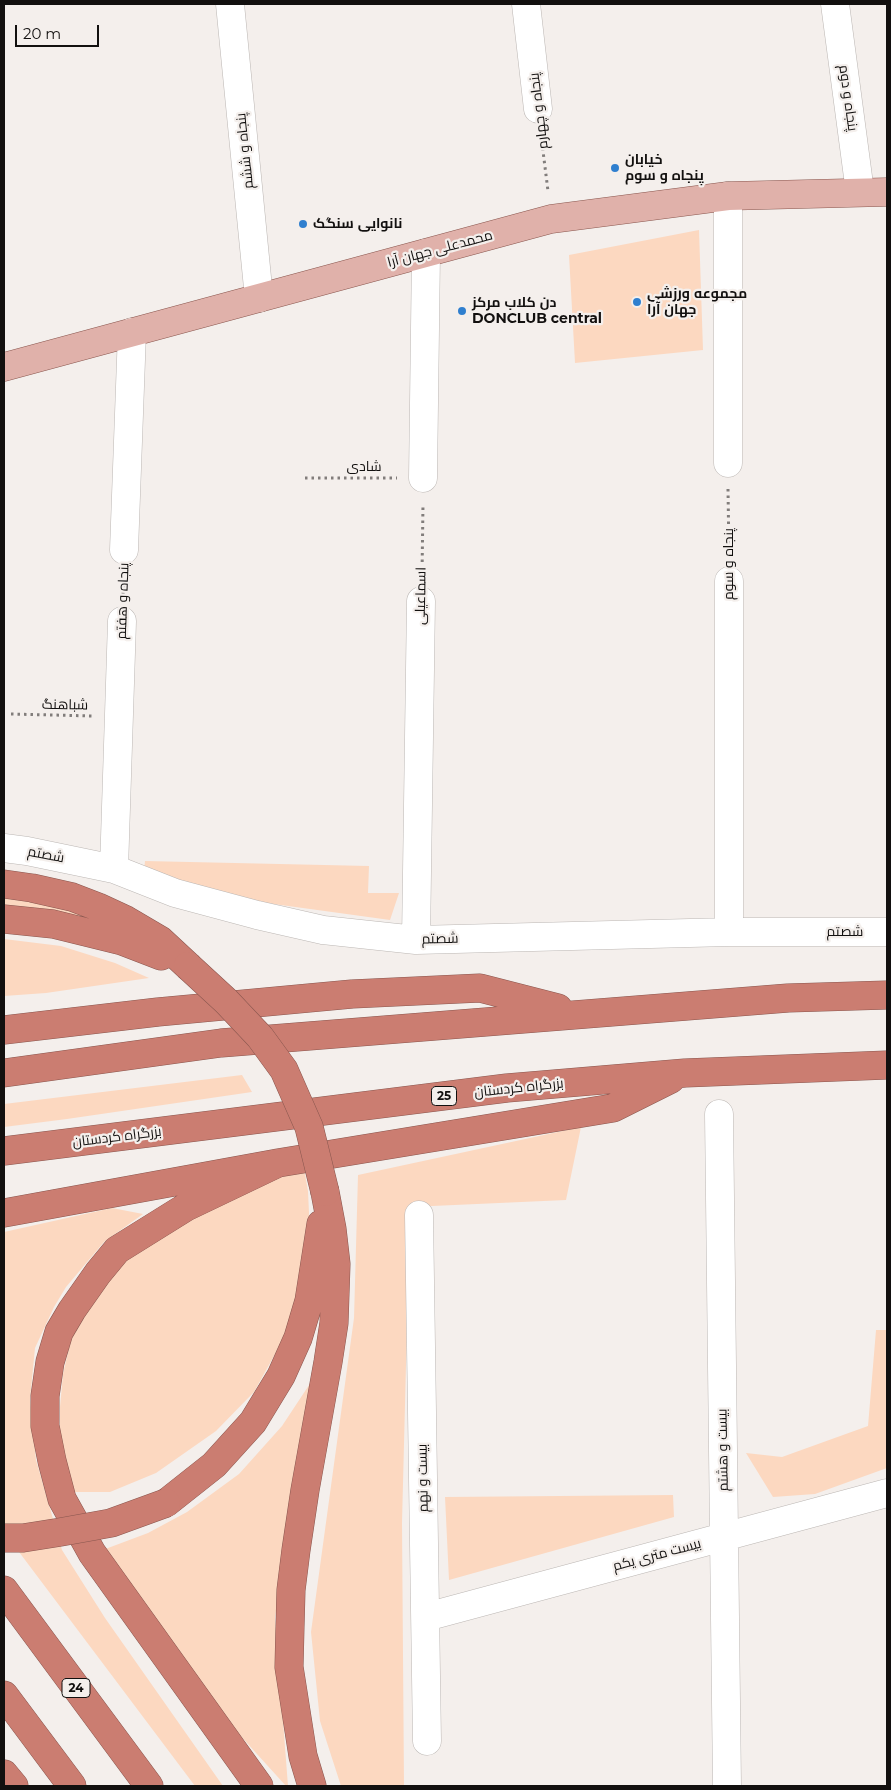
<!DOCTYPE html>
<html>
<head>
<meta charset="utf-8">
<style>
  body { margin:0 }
  #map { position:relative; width:891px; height:1790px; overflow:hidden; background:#f4efec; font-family:Montserrat,sans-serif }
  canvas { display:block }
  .frame { position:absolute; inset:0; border:5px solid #12100f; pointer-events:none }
  .scale { position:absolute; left:15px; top:25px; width:84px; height:22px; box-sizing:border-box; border:2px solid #12100f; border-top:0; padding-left:6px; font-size:15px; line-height:18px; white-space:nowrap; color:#12100f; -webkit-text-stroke:4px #f4efec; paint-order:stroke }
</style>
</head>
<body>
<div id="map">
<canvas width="891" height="1790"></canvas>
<div class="frame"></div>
<div class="scale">20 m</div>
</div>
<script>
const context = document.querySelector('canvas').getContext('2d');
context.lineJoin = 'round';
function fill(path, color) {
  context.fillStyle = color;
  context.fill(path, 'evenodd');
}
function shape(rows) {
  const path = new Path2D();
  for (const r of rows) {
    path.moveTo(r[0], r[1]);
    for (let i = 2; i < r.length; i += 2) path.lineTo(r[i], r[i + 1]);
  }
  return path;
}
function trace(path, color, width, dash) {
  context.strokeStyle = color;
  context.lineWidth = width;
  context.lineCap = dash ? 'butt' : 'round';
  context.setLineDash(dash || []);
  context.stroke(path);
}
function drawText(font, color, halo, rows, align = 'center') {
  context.font = font + ' Montserrat,Cairo,sans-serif';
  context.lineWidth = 4.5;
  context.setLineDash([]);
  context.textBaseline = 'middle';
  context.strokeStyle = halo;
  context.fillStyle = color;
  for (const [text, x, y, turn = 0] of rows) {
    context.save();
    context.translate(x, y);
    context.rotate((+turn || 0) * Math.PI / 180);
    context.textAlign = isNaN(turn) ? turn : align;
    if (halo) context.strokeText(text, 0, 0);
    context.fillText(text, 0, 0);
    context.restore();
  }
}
fill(shape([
  [699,230,703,350,575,363,569,255],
  [145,861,369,866,368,893,399,893,390,920,252,901,144,872],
  [4,896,71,909,99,922,4,908],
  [4,939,61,946,115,963,149,978,46,993,4,996],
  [242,1075,252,1092,67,1119,4,1127,4,1104],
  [581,1127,566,1200,410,1207,402,1523,404,1786,341,1786,320,1721,311,1632,354,1318,358,1175],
  [303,1163,308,1191,310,1235,295,1318,254,1392,216,1431,156,1473,110,1492,74,1492,60,1436,60,1407,63,1374,74,1326,98,1284,147,1240],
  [112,1208,143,1214,104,1242,66,1287,54,1307,35,1348,30,1399,36,1460,62,1550,105,1618,223,1786,195,1786,4,1532,4,1232],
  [876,1330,887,1330,887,1468,815,1494,773,1497,746,1453,782,1457,868,1426],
  [315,1376,275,1617,288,1786,286,1786,237,1732,100,1551,148,1533,187,1512,239,1474,282,1426],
  [673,1495,674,1517,449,1580,445,1497]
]), '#fcd8c0');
const minor = shape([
  [230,4,259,298],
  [526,4,538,109],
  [835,4,860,192],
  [728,196,728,463],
  [423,478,426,253],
  [124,550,132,332],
  [729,581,729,932],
  [4,848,27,851,114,869,175,893,257,915,323,930,416,940,729,932,887,932],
  [114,869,122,621],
  [416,940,421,601],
  [719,1114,727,1786],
  [419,1215,427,1741],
  [426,1617,887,1493]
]);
const major = shape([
  [4,367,551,219,728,196,887,192]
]);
const highway = shape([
  [4,884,32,888,72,897,98,907,126,920,160,940,188,966],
  [4,919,53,924,122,941,161,956],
  [4,1030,158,1012,352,994,480,988,558,1008],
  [4,1073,221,1043,788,998,887,995],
  [4,1151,507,1088,685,1073,887,1065],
  [4,1213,278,1163,613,1108,671,1079],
  [166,1503,214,1465,253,1422,281,1376,298,1338,309,1301,321,1224],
  [4,1590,149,1786],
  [4,1695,72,1786],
  [4,1774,14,1786],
  [259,1786,92,1553,62,1499,52,1461,45,1426,45,1396,50,1362,59,1332,72,1310,98,1273,117,1250,186,1207,278,1163],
  [312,1786,303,1756,289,1667,290,1627,291,1590,296,1550,305,1490,328,1362,334,1323,336,1264,332,1229,325,1192]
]);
trace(minor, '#bcb7b4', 29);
trace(major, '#8a574f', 29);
trace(highway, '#8a574f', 29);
trace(shape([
  [541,135,548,191],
  [305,478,397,478],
  [728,489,729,555],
  [422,575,423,504],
  [123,595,124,576],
  [11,714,93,716]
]), '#817d7b', 3, [2.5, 4]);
trace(minor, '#fff', 28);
trace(major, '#e0b1aa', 28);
trace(highway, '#cb7d71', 28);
const highwayBridge = shape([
  [188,966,226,1001,260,1037,284,1070,309,1127,325,1192],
  [4,1538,23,1538,61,1532,111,1523,166,1503]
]);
trace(highwayBridge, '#8a574f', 29, []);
trace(highwayBridge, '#cb7d71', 28);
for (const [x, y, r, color] of [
  [615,168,5,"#2f7fcf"],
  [303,224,5,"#2f7fcf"],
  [637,302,5,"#2f7fcf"],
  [462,311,5,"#2f7fcf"]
]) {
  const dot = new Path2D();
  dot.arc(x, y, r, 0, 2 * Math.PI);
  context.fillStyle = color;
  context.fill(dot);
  trace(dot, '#f4efec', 2);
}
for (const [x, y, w] of [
  [444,1096,25],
  [76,1688,28]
]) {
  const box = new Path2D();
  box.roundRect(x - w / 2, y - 9.5, w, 19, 4);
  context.fillStyle = '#f4efec';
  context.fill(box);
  trace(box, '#12100f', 1);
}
drawText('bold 12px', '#12100f', null, [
  ["25",444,1096],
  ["24",76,1688]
]);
drawText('14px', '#12100f', '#f4efec', [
  ["پنجاه و دوم",848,98,82],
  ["پنجاه و چهارم",539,111,-97],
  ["پنجاه و ششم",245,151,-96],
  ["محمدعلی جهان آرا",440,249,-15],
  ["شادی",364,467],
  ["پنجاه و سوم",729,564,-90],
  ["اسماعیلی",421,596,-89],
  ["پنجاه و هفتم",123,601,-88],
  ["شباهنگ",65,705,1],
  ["شصتم",46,855,11],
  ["شصتم",845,932],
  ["شصتم",440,939,-1],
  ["بزرگراه کردستان",519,1088,-6],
  ["بزرگراه کردستان",117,1137,-7],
  ["بیست و هشتم",723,1450,-91],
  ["بیست و نهم",423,1478,-91],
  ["بیست متری یکم",657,1555,-15]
]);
drawText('bold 14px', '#12100f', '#f4efec', [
  ["خیابان",625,160],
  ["پنجاه و سوم",625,176],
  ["نانوایی سنگک",313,224],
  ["مجموعه ورزشی",647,294],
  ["جهان آرا",647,310],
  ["دن کلاب مرکز",472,303],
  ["DONCLUB central",472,319]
], 'left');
</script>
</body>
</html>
